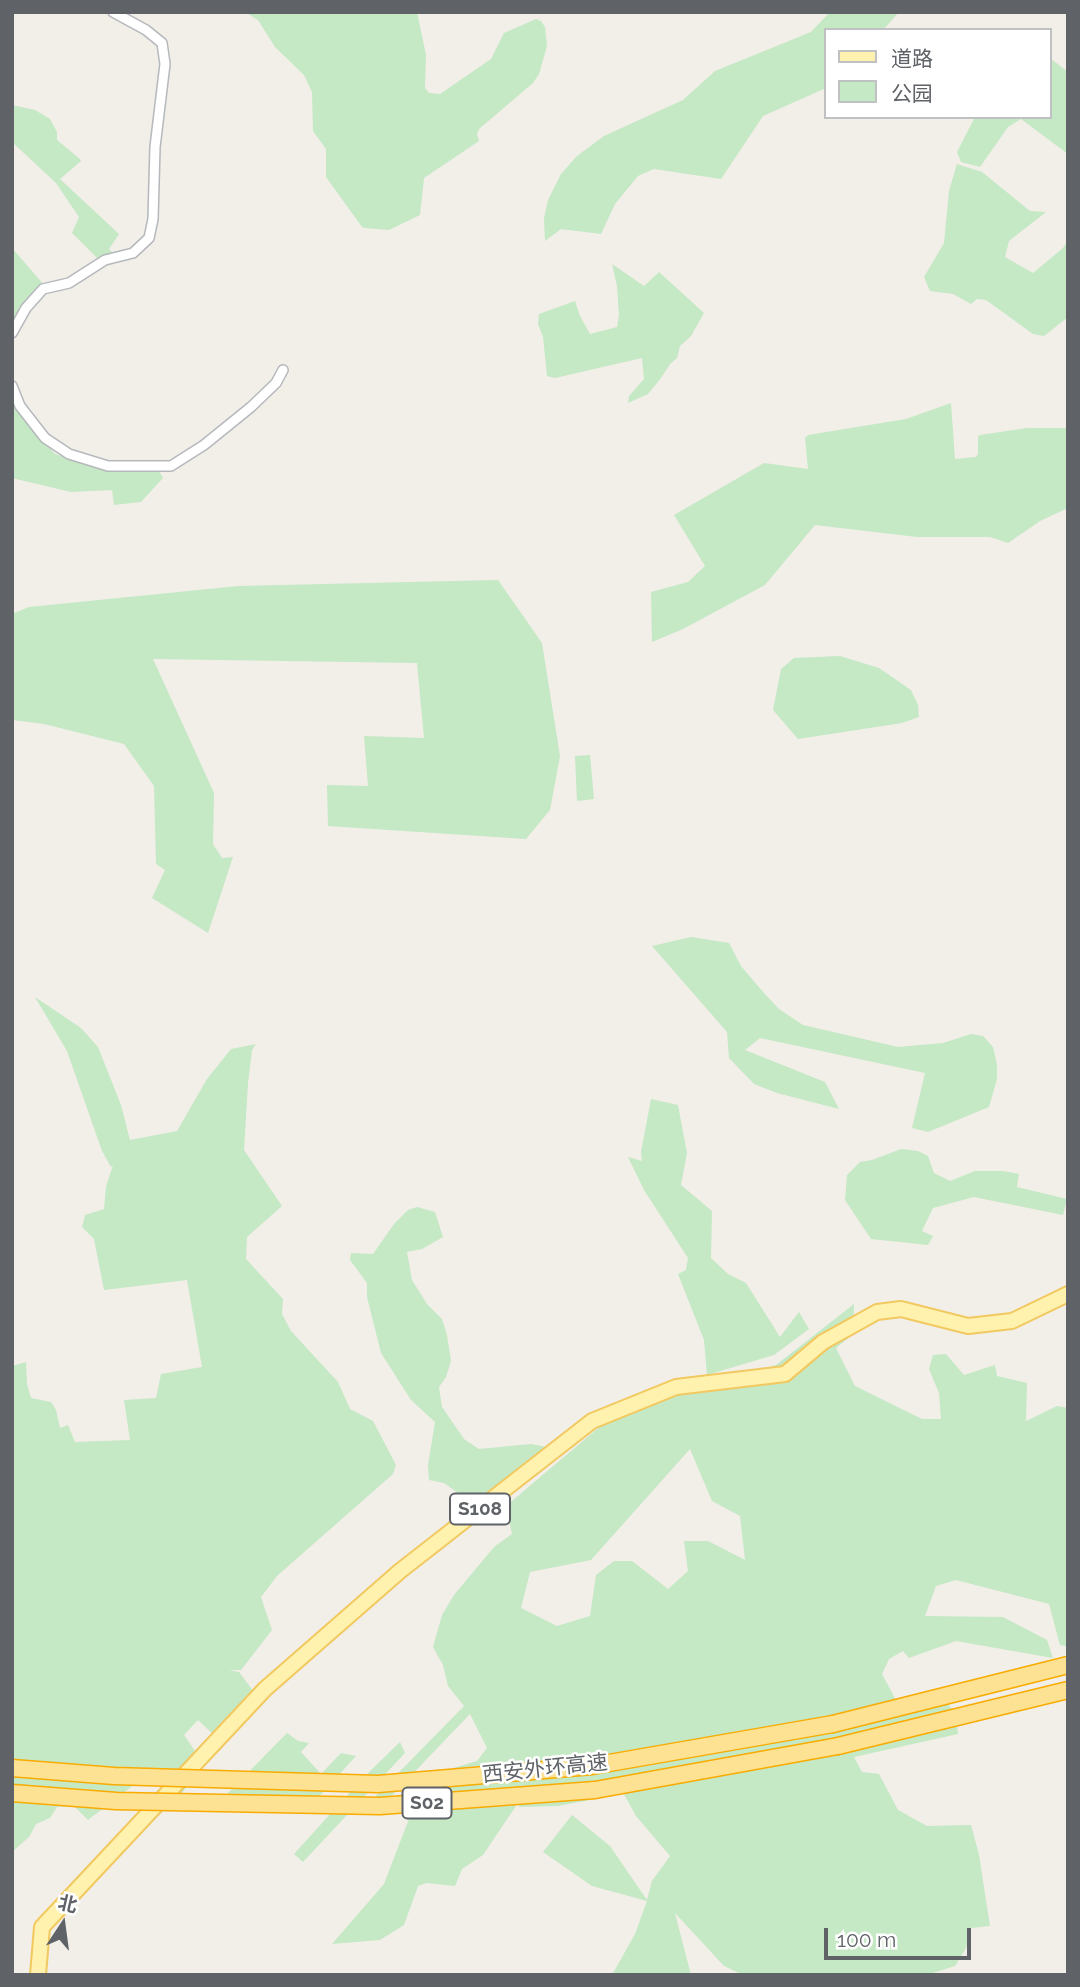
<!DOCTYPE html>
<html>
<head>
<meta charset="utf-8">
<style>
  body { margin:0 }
  #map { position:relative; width:1080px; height:1987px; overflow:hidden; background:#f1efe8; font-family:Raleway,"Noto Sans SC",sans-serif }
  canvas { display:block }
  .frame { position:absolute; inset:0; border:14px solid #5f6368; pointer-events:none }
  .legend { position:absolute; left:824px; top:28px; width:228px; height:91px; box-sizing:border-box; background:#fff; border:2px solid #bfc1c3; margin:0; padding:9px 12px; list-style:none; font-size:21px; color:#5f6368 }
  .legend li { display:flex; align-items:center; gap:14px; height:35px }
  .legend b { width:35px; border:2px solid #bfc1c3 }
  .north { position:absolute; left:28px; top:1889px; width:70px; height:70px; -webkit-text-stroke:5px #fff; paint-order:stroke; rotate:13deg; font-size:19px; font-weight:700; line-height:28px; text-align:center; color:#5f6368 }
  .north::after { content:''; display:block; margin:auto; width:24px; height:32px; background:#5f6368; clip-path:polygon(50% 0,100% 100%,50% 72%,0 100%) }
  .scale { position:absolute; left:824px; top:1928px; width:147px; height:32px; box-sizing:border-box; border:4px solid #5f6368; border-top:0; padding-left:9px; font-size:21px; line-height:24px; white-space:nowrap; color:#5f6368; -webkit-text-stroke:5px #fff; paint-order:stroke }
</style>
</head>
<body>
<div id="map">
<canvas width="1080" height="1987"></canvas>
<div class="frame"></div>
<ul class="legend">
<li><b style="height:9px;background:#fff2af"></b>道路</li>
<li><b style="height:19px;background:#c5e8c5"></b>公园</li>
</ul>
<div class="north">北</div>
<div class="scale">100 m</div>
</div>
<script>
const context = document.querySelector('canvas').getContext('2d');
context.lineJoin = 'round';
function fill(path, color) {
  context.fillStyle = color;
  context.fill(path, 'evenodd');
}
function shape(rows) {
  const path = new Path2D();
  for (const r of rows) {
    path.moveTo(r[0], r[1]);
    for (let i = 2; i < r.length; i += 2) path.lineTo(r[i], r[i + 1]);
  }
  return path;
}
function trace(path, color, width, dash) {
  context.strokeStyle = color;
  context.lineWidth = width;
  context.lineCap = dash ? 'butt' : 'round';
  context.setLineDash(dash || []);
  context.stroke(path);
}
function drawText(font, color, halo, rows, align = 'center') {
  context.font = font + ' Raleway,"Noto Sans SC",sans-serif';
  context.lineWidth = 5;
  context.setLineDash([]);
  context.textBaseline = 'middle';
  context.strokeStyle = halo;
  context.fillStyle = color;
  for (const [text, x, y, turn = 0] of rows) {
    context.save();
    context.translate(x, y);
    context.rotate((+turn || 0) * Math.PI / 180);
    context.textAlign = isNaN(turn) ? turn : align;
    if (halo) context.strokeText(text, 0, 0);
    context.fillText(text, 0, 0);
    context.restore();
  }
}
fill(shape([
  [245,12,417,12,426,55,425,88,429,93,440,94,491,59,504,33,536,19,541,21,545,27,547,46,539,74,533,83,479,129,477,134,479,141,424,178,420,215,389,230,365,228,362,227,326,177,326,149,313,131,312,92,304,75,275,47,258,20],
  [830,12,899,12,883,30,826,30,826,88,763,116,721,179,654,169,638,176,615,204,601,234,561,229,545,241,544,218,548,200,561,174,577,156,604,136,683,100,715,71,811,32],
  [1050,58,1068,72,1068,154,1021,119,1008,127,980,167,961,162,957,152,975,117,1050,117],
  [12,105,35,110,50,119,57,132,57,140,80,159,81,161,60,179,119,234,109,249,115,255,101,262,72,233,79,217,56,183,12,142],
  [957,164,982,172,1030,211,1046,212,1009,241,1005,257,1033,273,1063,248,1068,240,1068,317,1044,336,1033,334,986,300,977,299,971,304,953,294,930,291,924,277,944,243,949,191],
  [12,248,45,286,12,337],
  [612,264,644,286,659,272,704,313,691,336,680,346,677,358,670,364,661,378,648,394,628,403,629,396,644,379,642,358,555,378,547,376,543,337,538,324,539,314,575,301,580,316,590,334,617,327,619,315,617,286],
  [12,390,27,421,55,454,108,470,158,469,163,478,141,502,114,505,112,490,71,492,12,478],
  [951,403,955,459,976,457,978,454,978,436,980,435,1027,428,1068,428,1068,508,1040,521,1008,543,990,537,917,537,815,525,765,585,683,629,652,642,651,592,688,582,705,566,674,515,764,463,808,469,805,438,808,435,906,419],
  [498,580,542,643,560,756,550,810,526,839,328,826,327,785,368,786,364,736,424,738,417,663,153,659,214,793,213,844,222,858,233,857,208,933,152,898,165,870,156,864,154,786,124,744,44,724,12,720,12,614,29,607,238,586],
  [840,656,879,668,911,690,918,705,919,717,902,723,798,739,773,710,781,669,794,658],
  [590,755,594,799,577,801,575,756],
  [691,937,729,943,741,966,764,993,779,1009,803,1025,898,1047,943,1043,971,1034,983,1036,993,1047,997,1065,997,1079,989,1107,928,1132,912,1128,925,1073,760,1038,745,1050,825,1082,839,1109,777,1093,754,1084,729,1058,727,1032,652,946],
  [35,997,81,1028,98,1047,121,1105,130,1140,177,1131,207,1079,231,1049,256,1044,252,1050,248,1083,244,1150,282,1206,247,1237,246,1259,283,1299,282,1314,291,1331,338,1382,350,1409,373,1421,396,1465,393,1474,277,1576,261,1597,272,1630,241,1670,229,1670,239,1672,260,1700,220,1741,198,1720,184,1735,204,1764,179,1797,153,1770,88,1820,74,1806,57,1807,50,1818,36,1824,29,1837,12,1852,12,1366,26,1362,27,1384,31,1398,51,1402,56,1410,60,1428,68,1425,75,1442,130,1440,124,1400,156,1398,161,1374,202,1367,187,1280,104,1290,94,1239,82,1227,85,1215,104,1209,106,1187,113,1165,111,1167,102,1151,67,1051],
  [651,1099,678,1105,687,1153,681,1185,712,1211,711,1258,728,1274,746,1283,780,1337,799,1312,809,1329,774,1355,707,1375,704,1340,678,1274,686,1270,688,1258,644,1190,628,1157,642,1161,641,1152],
  [901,1149,918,1151,928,1156,934,1173,950,1181,975,1171,1003,1171,1019,1174,1017,1187,1067,1199,1063,1215,974,1197,933,1208,922,1231,933,1236,928,1245,871,1239,845,1200,847,1175,860,1162,872,1160],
  [417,1207,435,1212,443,1237,422,1249,407,1252,412,1280,427,1304,442,1319,447,1335,451,1361,446,1377,439,1387,442,1407,464,1439,479,1449,531,1444,557,1449,483,1511,444,1483,429,1480,428,1465,435,1422,411,1400,381,1353,367,1297,367,1283,350,1260,351,1253,373,1254,394,1224,408,1210],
  [854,1304,853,1334,836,1348,855,1386,922,1419,941,1419,939,1393,929,1369,933,1355,946,1354,964,1375,995,1365,997,1376,1027,1383,1026,1421,1057,1406,1068,1408,1068,1647,1060,1645,1049,1604,956,1580,936,1586,925,1616,1003,1617,1047,1640,1053,1658,956,1641,909,1658,903,1651,889,1659,882,1674,898,1704,938,1694,956,1713,958,1734,854,1757,862,1772,879,1774,898,1810,927,1826,971,1825,979,1855,990,1926,971,1928,966,1948,955,1966,926,1975,743,1975,724,1966,675,1913,691,1975,612,1975,635,1934,647,1901,592,1886,543,1852,572,1815,610,1846,647,1900,652,1881,670,1856,636,1816,615,1778,589,1800,558,1806,519,1807,520,1800,483,1855,462,1869,455,1886,426,1883,418,1886,404,1925,380,1940,332,1944,384,1884,417,1798,447,1770,477,1761,487,1748,470,1714,379,1809,365,1807,464,1706,448,1686,443,1665,433,1647,442,1615,454,1595,494,1547,512,1534,506,1506,616,1413,776,1365],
  [690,1449,712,1501,740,1516,745,1560,708,1541,684,1541,688,1571,668,1589,632,1561,614,1561,596,1575,590,1616,557,1626,521,1608,530,1572,591,1560],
  [287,1733,298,1741,309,1743,301,1752,321,1774,341,1753,356,1756,307,1810,267,1807,227,1794],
  [400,1742,405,1753,303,1862,294,1854,361,1780]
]), '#c5e8c5');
const street = shape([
  [12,333,26,308,43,289,69,283,105,260,133,253,149,238,153,219,155,147,165,64,162,43,146,30,113,12],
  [12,386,20,406,45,438,69,454,108,466,171,466,204,445,251,407,276,383,283,370]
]);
const primary = shape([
  [38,1975,42,1927,265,1689,400,1571,592,1421,676,1387,785,1374,823,1342,877,1312,901,1309,968,1326,1012,1321,1068,1294]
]);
const highway = shape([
  [833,1724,1068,1665],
  [838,1746,1068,1690]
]);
trace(street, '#b5b8bc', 12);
trace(primary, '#f2c960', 18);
trace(highway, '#f9ab00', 19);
trace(street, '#fff', 9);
trace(primary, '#fff2af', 14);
trace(highway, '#fde293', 16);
const highwayBridge = shape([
  [12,1768,114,1776,378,1784,592,1766,833,1724],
  [12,1793,116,1801,380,1806,595,1790,838,1746]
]);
trace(highwayBridge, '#f9ab00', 19, []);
trace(highwayBridge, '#fde293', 16);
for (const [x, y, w] of [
  [480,1509,60],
  [427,1803,49]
]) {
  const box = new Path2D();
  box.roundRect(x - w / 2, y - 15.5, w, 31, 5);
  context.fillStyle = '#fff';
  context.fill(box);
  trace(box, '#5f6368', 2);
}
drawText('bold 19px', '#5f6368', null, [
  ["S108",480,1509],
  ["S02",427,1803]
]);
drawText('21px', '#5f6368', '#fff', [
  ["西安外环高速",545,1769,-6]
]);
</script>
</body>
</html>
